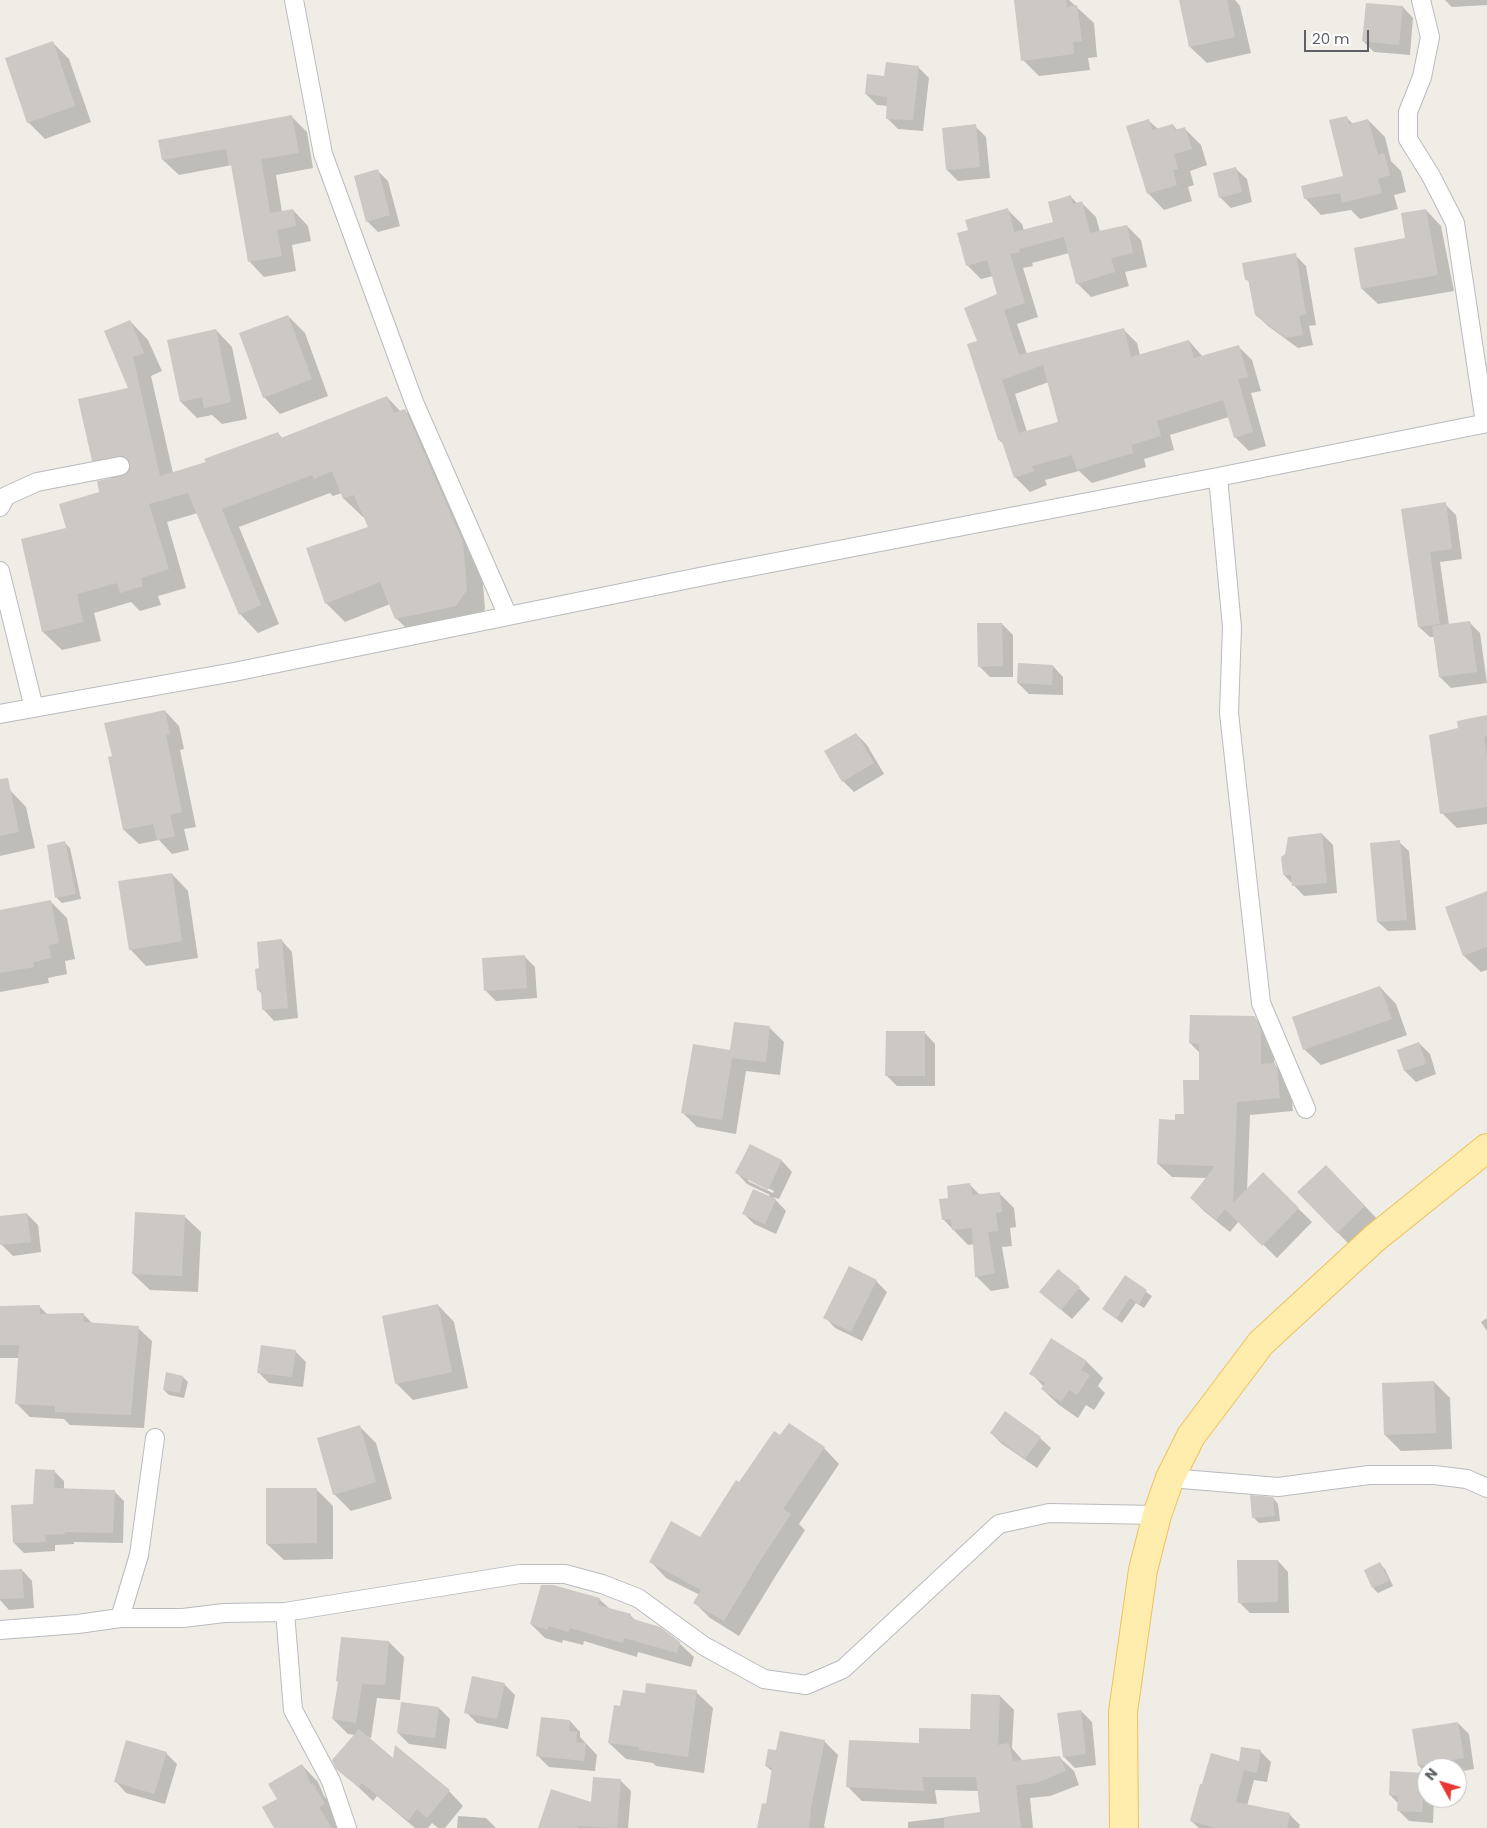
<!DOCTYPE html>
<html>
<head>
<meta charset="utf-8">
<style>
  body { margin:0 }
  #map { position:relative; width:1487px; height:1828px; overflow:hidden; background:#efede5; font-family:Poppins,sans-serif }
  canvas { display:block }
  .north { position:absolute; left:1417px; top:1758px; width:50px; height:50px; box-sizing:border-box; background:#fff; border:1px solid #bec0c2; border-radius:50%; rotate:309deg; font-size:14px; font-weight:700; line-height:20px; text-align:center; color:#5d6166 }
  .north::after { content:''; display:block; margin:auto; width:18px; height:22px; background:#e83833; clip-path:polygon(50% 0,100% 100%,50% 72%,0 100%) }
  .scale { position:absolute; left:1304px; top:30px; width:65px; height:22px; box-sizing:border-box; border:2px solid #5d6166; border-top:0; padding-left:6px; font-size:15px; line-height:18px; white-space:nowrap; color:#5d6166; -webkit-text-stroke:4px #fff; paint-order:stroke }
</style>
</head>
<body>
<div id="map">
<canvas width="1487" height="1828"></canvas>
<div class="north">N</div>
<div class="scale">20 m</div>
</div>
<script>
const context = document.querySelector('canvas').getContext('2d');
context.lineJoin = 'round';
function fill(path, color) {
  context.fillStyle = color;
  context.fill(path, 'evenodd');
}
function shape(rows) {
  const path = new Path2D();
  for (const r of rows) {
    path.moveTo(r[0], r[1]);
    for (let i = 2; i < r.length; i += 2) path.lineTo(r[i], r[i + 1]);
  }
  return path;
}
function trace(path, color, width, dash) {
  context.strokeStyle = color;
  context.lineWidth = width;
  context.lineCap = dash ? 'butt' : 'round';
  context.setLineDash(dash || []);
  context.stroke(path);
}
fill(shape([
  [1029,0,1069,0,1094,23,1097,57,1088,58,1090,70,1039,76,1023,60],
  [1186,0,1235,0,1240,6,1251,53,1207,63,1190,47,1181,1],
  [1445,0,1487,0,1487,5,1452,7],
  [1403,7,1413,18,1410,55,1374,52,1363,41],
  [52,42,69,59,91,122,45,139,28,122],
  [918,67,929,78,923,131,898,129,887,118,888,106,877,105,866,94,885,77],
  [292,117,307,132,313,168,276,175,282,212,293,210,308,226,311,241,292,245,296,271,264,277,249,261,232,165,179,175,163,160,160,141],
  [1346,117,1353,124,1368,120,1385,137,1391,161,1401,171,1406,192,1394,195,1398,209,1360,219,1351,210,1321,215,1305,198,1344,176],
  [1149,121,1158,129,1173,125,1178,131,1185,129,1201,145,1207,165,1190,171,1194,185,1188,187,1192,201,1164,210,1148,193],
  [975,126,986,137,990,178,958,181,947,170,943,129],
  [1236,169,1247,179,1252,202,1231,208,1220,197],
  [377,170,388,181,400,226,378,232,367,221],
  [1071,197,1078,204,1082,203,1096,217,1100,232,1127,226,1141,240,1147,267,1125,272,1129,286,1091,297,1077,283,1069,253,1032,263,1033,266,1023,268,1038,317,1017,324,1027,354,1123,329,1137,343,1140,355,1189,341,1203,357,1238,346,1252,360,1261,391,1251,393,1266,446,1249,451,1235,437,1229,417,1170,435,1174,450,1144,459,1146,467,1092,483,1079,471,1045,480,1047,485,1030,492,1016,478,1005,445,999,440,969,345,979,342,999,295,993,276,981,279,967,265,969,231,1008,210,1022,224,1024,231,1055,223],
  [1049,382,1060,423,1027,432,1015,394],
  [1426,210,1441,226,1454,291,1378,304,1362,289,1355,249,1406,239],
  [1295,255,1306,266,1316,325,1309,326,1313,345,1298,348,1268,326,1256,315,1251,284,1246,279],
  [288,316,305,333,328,396,280,414,264,397],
  [130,321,148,340,162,371,151,376,173,473,207,463,278,433,283,439,387,397,401,412,405,410,424,429,481,561,485,609,474,624,414,636,396,618,390,604,345,622,326,603,369,528,365,516,363,517,344,499,342,493,333,496,330,493,239,527,279,624,258,633,240,614,198,513,167,522,186,588,158,596,161,605,140,611,131,602,94,613,101,641,62,650,43,632,67,529,113,479,93,460,129,389],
  [216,330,232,347,247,419,222,424,212,415,197,418,181,402],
  [1445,504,1456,515,1462,559,1440,562,1449,625,1469,622,1480,633,1487,683,1451,688,1440,677,1435,637,1430,637,1419,627,1403,510],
  [1002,624,1013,635,1013,677,990,677,979,666],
  [1053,666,1063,677,1063,695,1029,694,1018,683],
  [165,711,179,726,184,749,180,750,196,827,184,829,189,850,172,854,159,840,139,844,124,830,113,757],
  [1487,716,1487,824,1457,828,1442,813,1460,729],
  [856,734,867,745,884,774,854,792,843,781],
  [0,785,10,790,26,807,35,848,0,856],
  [1322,834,1333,845,1337,893,1304,896,1284,875,1286,854],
  [1399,842,1409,851,1416,930,1388,931,1378,922],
  [65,843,70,848,81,899,62,903,57,898],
  [172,874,188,891,198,958,146,966,130,949],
  [1487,893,1487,970,1481,972,1464,956,1446,908],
  [51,902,67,918,75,959,65,961,67,974,48,978,49,983,0,992,0,911],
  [282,941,292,952,298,1018,274,1021,264,1010,262,994,258,990,261,969],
  [524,956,535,967,537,998,496,1001,485,990],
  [1380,987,1396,1004,1407,1035,1321,1065,1304,1049],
  [1254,1017,1268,1031,1274,1045,1274,1064,1288,1078,1290,1083,1293,1111,1250,1115,1247,1191,1263,1174,1312,1222,1277,1258,1239,1221,1230,1232,1205,1212,1191,1198,1207,1178,1172,1177,1158,1164,1176,1121,1185,1116,1200,1081,1200,1053,1190,1043],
  [770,1028,784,1042,780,1075,746,1071,736,1134,697,1127,683,1113,731,1052],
  [925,1033,935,1044,935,1086,897,1086,886,1075],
  [1419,1043,1430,1054,1436,1074,1416,1082,1405,1071,1398,1051],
  [750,1146,782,1161,792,1172,779,1199,773,1197,786,1211,776,1234,754,1224,743,1213,770,1195,747,1184,737,1173],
  [748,1178,774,1191,773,1193,748,1181],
  [1343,1183,1381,1223,1354,1249,1337,1232],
  [970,1185,980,1195,999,1193,1014,1208,1016,1227,1010,1228,1012,1246,1002,1247,1009,1288,991,1291,976,1276,975,1244,968,1245,943,1219,949,1199],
  [27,1214,38,1225,41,1252,13,1256,2,1245,0,1217],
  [184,1216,201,1232,198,1292,150,1290,133,1274],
  [1125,1277,1152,1296,1144,1308,1136,1303,1122,1323,1103,1309],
  [876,1281,887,1292,862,1341,835,1328,825,1317],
  [1079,1288,1090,1299,1072,1319,1052,1302],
  [438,1305,454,1322,468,1388,413,1400,397,1384],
  [0,1307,40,1307,48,1315,84,1315,93,1324,138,1328,152,1341,144,1428,70,1425,64,1419,30,1417,17,1404,20,1358,0,1358],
  [1487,1318,1487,1331,1481,1322],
  [1052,1340,1087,1362,1103,1378,1098,1386,1105,1393,1094,1410,1086,1405,1078,1418,1059,1405,1042,1389,1044,1387,1031,1373],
  [295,1351,306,1362,303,1387,269,1383,258,1372],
  [183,1377,188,1382,184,1398,169,1395,164,1390],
  [1434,1382,1450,1398,1452,1449,1401,1451,1385,1435],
  [360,1427,376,1443,392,1499,351,1511,334,1494],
  [991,1433,1040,1438,1051,1448,1037,1468,1002,1444],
  [781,1437,824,1448,839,1464,799,1524,805,1530,775,1577,739,1636,710,1618,695,1603,700,1595,666,1578,651,1562,700,1538,740,1484],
  [54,1471,64,1481,64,1490,114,1491,124,1501,123,1543,74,1542,74,1544,55,1545,55,1551,24,1553,14,1543],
  [316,1489,333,1506,333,1559,284,1560,267,1544],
  [1273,1498,1278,1504,1280,1521,1259,1523,1254,1518],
  [1278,1561,1288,1572,1289,1613,1250,1613,1239,1602],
  [1380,1564,1385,1569,1393,1586,1378,1593,1373,1588],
  [22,1570,32,1581,34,1608,9,1610,0,1600,0,1571],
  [599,1599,610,1609,630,1615,637,1622,679,1643,694,1657,691,1667,638,1652,637,1657,584,1641,583,1645,563,1640,562,1643,545,1638,531,1624],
  [389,1642,404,1657,400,1700,377,1698,371,1738,367,1737,394,1760,396,1747,449,1791,463,1806,445,1828,438,1828,432,1823,428,1828,415,1828,377,1796,373,1801,338,1768,355,1735,348,1734,333,1719],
  [504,1684,515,1695,508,1729,477,1723,466,1712],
  [696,1692,713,1708,704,1773,656,1766,653,1763,626,1759,609,1743,621,1708,646,1694],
  [1000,1696,1014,1710,1012,1748,1023,1761,1059,1757,1074,1771,1079,1785,1050,1796,1030,1798,1033,1828,908,1828,908,1822,981,1813,979,1791,935,1790,937,1804,862,1801,848,1787,920,1744,971,1730],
  [439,1708,450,1719,446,1749,409,1744,398,1733],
  [1081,1711,1092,1722,1096,1765,1075,1768,1064,1757],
  [570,1721,580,1732,580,1737,597,1755,595,1771,549,1767,538,1756],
  [1458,1723,1469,1734,1474,1769,1457,1772,1457,1768,1427,1768,1427,1774,1419,1766],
  [824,1741,838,1755,824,1826,825,1828,759,1828,767,1805,773,1772,766,1766,777,1751],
  [1260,1751,1271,1762,1267,1782,1254,1780,1247,1806,1289,1814,1300,1825,1299,1828,1199,1828,1191,1821,1240,1763],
  [166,1753,177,1764,165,1804,126,1793,116,1782],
  [302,1765,318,1782,324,1796,329,1801,341,1820,335,1824,337,1828,276,1828,278,1799],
  [1391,1772,1427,1774,1427,1798,1434,1798,1433,1823,1409,1821,1398,1810,1399,1804,1390,1795],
  [620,1780,631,1791,628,1828,545,1828,593,1804],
  [458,1816,486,1818,496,1828,457,1828]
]), '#0003');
fill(shape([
  [1014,0,1066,0,1067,7,1077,5,1082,41,1073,42,1074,54,1021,61],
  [1179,0,1227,0,1235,37,1189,47],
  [1366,3,1403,6,1399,45,1362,41],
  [53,41,75,106,27,123,5,58],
  [886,62,919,66,913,120,886,119,887,97,865,94,867,74,884,76],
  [292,115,299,153,261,159,270,213,293,209,296,226,277,230,282,256,248,262,231,165,229,165,226,149,162,160,158,140],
  [1347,116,1349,124,1368,119,1378,155,1384,153,1390,175,1378,179,1382,193,1342,203,1340,193,1304,199,1301,186,1343,176,1329,120],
  [1149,119,1152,130,1173,124,1175,130,1185,127,1192,149,1174,154,1178,169,1173,170,1177,185,1147,194,1126,126],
  [976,124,980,167,946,170,942,128],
  [1236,167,1242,192,1219,198,1213,173],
  [378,169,390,215,366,222,354,176],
  [1071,195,1073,204,1082,201,1090,233,1127,225,1133,253,1111,258,1115,272,1076,284,1064,237,1019,249,1020,252,1010,254,1025,303,1004,310,1019,355,1124,328,1131,357,1189,340,1194,358,1239,345,1248,377,1238,379,1253,432,1234,438,1223,400,1157,421,1161,436,1131,445,1133,453,1077,470,1072,455,1032,466,1034,471,1014,478,1001,439,998,440,967,344,977,341,964,308,997,294,987,260,966,266,957,233,968,230,965,220,1008,208,1014,232,1053,222,1048,202],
  [1043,365,1058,422,1019,433,1002,380],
  [1426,209,1438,275,1361,289,1354,248,1405,238,1401,213],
  [1296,253,1306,314,1299,316,1303,335,1286,338,1255,315,1248,279,1245,280,1242,263],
  [288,315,312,379,263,398,239,333],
  [130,320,144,353,133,357,160,476,206,462,204,459,278,432,281,438,387,396,394,413,405,409,463,542,467,590,456,606,395,619,380,582,325,604,306,548,368,527,354,495,343,499,332,471,314,479,312,475,222,509,261,605,239,615,188,493,149,504,169,569,141,578,143,586,120,593,117,583,77,594,83,622,42,632,21,539,66,528,59,504,99,492,97,481,122,476,130,470,130,464,128,459,123,456,92,461,78,399,128,388,104,331],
  [216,329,231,402,204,408,202,397,180,402,167,340],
  [1446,502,1452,549,1430,552,1440,624,1418,627,1401,509],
  [1470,621,1477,672,1439,677,1432,626],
  [977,623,1002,623,1003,666,978,667],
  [1018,663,1053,665,1052,685,1017,683],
  [165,710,170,734,166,735,182,812,170,815,175,836,157,840,153,824,123,830,108,757,112,756,104,723],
  [1487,715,1487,736,1484,737,1487,755,1487,807,1440,814,1429,735,1458,728,1457,721],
  [856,733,874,763,842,782,824,751],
  [8,778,19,832,0,836,0,779],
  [1322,833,1327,883,1292,886,1291,875,1283,875,1281,857,1285,854,1288,837],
  [1400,840,1407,920,1377,922,1370,843],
  [65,841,76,894,55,898,47,845],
  [172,873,182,941,129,950,118,881],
  [1487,891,1487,947,1463,956,1445,907],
  [51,900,59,943,49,945,51,958,33,962,34,967,0,973,0,910],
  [282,939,288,1008,262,1010,261,990,257,990,255,969,259,968,257,942],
  [525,955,527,988,484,991,482,958],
  [1380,986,1392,1019,1303,1050,1292,1017],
  [1190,1015,1255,1016,1261,1030,1261,1064,1275,1063,1277,1069,1280,1098,1237,1102,1233,1203,1263,1172,1299,1208,1262,1246,1225,1209,1216,1220,1190,1198,1215,1166,1157,1164,1159,1119,1175,1120,1175,1114,1184,1114,1183,1080,1199,1080,1199,1044,1189,1043],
  [734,1022,770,1026,766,1062,732,1058,722,1120,681,1113,693,1044,730,1050],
  [886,1031,925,1031,925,1076,885,1076],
  [1419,1042,1426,1064,1404,1071,1397,1050],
  [750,1144,782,1160,768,1190,735,1173],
  [1326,1165,1365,1206,1337,1233,1297,1192],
  [970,1183,972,1195,1000,1192,1002,1212,996,1213,998,1231,988,1232,995,1273,975,1277,972,1228,952,1230,951,1219,942,1220,939,1199,948,1198,947,1186],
  [753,1189,776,1199,765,1224,742,1214],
  [135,1212,185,1215,182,1276,132,1274],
  [27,1213,31,1242,0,1245,0,1216],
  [849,1266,877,1280,851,1332,823,1318],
  [1058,1269,1080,1287,1061,1310,1039,1292],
  [1125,1275,1147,1290,1139,1304,1130,1298,1116,1319,1102,1309],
  [438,1304,452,1372,395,1384,382,1316],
  [40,1305,40,1314,84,1313,84,1322,139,1326,131,1415,55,1412,55,1406,15,1404,19,1345,0,1345,0,1306],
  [1051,1338,1087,1361,1081,1370,1090,1375,1077,1395,1069,1390,1061,1402,1041,1389,1045,1383,1029,1374],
  [261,1345,296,1350,292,1377,257,1373],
  [166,1372,183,1376,180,1393,163,1390],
  [1434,1381,1436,1433,1384,1435,1382,1383],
  [1005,1411,1041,1437,1025,1459,990,1433],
  [789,1423,825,1447,783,1509,791,1514,760,1561,724,1621,693,1603,701,1590,649,1562,671,1521,700,1537,736,1480,739,1482,774,1431,780,1435],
  [360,1425,376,1482,333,1495,317,1438],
  [35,1469,55,1470,54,1488,115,1490,113,1533,65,1532,65,1534,45,1535,46,1542,13,1543,11,1505,33,1504],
  [266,1488,317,1488,317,1543,266,1544],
  [1250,1495,1273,1497,1275,1516,1252,1518],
  [1237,1560,1278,1560,1278,1602,1238,1603],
  [1380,1562,1389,1581,1372,1588,1364,1570],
  [22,1569,24,1598,0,1599,0,1570],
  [541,1585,553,1585,600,1598,598,1605,631,1614,630,1618,660,1627,680,1642,677,1653,624,1638,623,1643,570,1628,568,1632,549,1626,547,1630,530,1624],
  [341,1637,389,1641,385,1685,362,1684,356,1723,332,1719,338,1682,336,1681],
  [472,1676,505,1683,497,1719,464,1713],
  [646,1683,697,1690,688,1757,639,1750,639,1747,608,1743,614,1705,620,1706,623,1690,645,1693],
  [971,1694,1000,1695,998,1745,1009,1743,1013,1761,1060,1756,1066,1771,1036,1783,1016,1785,1021,1828,944,1828,944,1817,980,1812,976,1777,922,1777,924,1791,846,1787,849,1740,919,1743,919,1728,970,1729],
  [401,1702,439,1707,435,1738,397,1733],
  [1081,1710,1086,1754,1063,1757,1057,1713],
  [541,1717,570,1720,569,1731,577,1732,576,1742,586,1743,584,1761,536,1756],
  [1458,1722,1464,1758,1418,1766,1412,1729],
  [359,1729,393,1758,395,1745,450,1790,427,1818,417,1809,408,1821,362,1783,358,1787,336,1769,332,1760],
  [780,1731,825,1740,810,1812,811,1812,809,1828,757,1828,762,1803,766,1804,772,1768,765,1766,768,1749,776,1750],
  [126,1740,167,1752,154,1794,114,1782],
  [1241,1747,1261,1750,1257,1773,1244,1770,1236,1802,1290,1813,1287,1828,1216,1828,1190,1821,1200,1784,1202,1784,1211,1753,1239,1761],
  [302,1764,311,1785,313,1783,325,1804,319,1807,332,1828,274,1828,262,1807,277,1799,268,1784],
  [1390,1771,1425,1773,1422,1812,1397,1811,1398,1796,1389,1795],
  [593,1777,621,1779,617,1828,578,1826,577,1828,538,1828,551,1789,591,1802]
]), '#ccc9c5');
const minor = shape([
  [294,0,323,154,414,402,508,616],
  [1421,0,1430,37,1422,77,1408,112,1408,139,1431,176,1455,223,1485,423],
  [1218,477,1232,627,1229,713,1261,1003,1306,1109],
  [0,507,6,496,37,482,120,466],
  [0,571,34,708],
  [0,714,234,672,714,574,1218,477,1487,423],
  [1170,1478,1278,1487,1369,1475,1434,1475,1467,1479,1487,1488],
  [285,1612,293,1710,331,1781,347,1828],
  [120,1618,139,1555,155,1438],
  [0,1630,78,1624,120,1618,183,1618,224,1613,285,1612,520,1574,565,1574,602,1584,638,1598,704,1646,764,1679,806,1685,843,1669,999,1524,1049,1513,1157,1515]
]);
const primary = shape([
  [1124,1828,1123,1712,1143,1570,1157,1515,1170,1478,1191,1436,1261,1343,1375,1238,1487,1148]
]);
trace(minor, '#b8bbbf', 20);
trace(primary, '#f0c05e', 30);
trace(minor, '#fff', 18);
trace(primary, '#feedac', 28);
</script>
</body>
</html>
